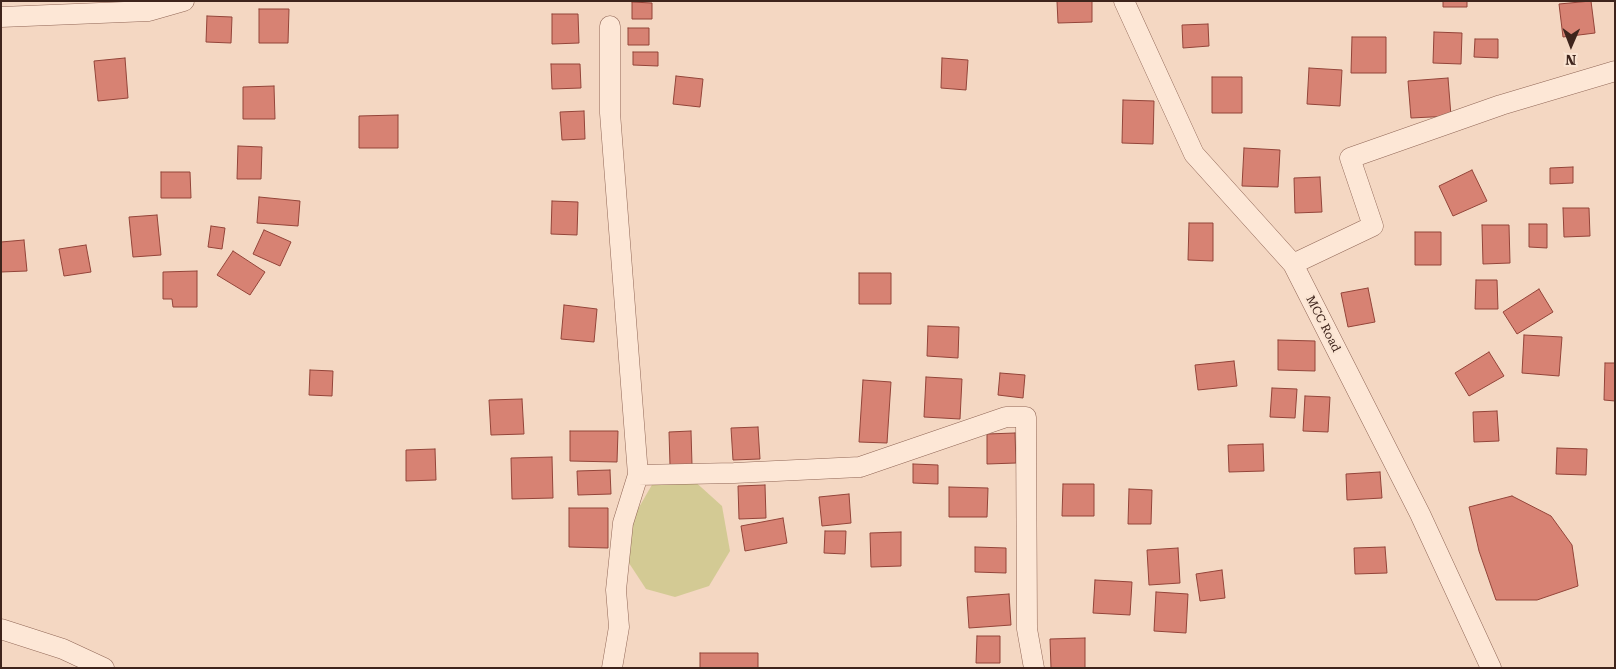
<!DOCTYPE html>
<html>
<head>
<meta charset="utf-8">
<style>
  body { margin:0 }
  #map { position:relative; width:1616px; height:669px; overflow:hidden; background:#f4d7c2; font-family:"Roboto Serif",serif }
  canvas { display:block }
  .frame { position:absolute; inset:0; border:2px solid #3e241c; pointer-events:none }
  .north { position:absolute; left:1546px; top:20px; width:50px; height:50px; -webkit-text-stroke:4px #fae4d2; paint-order:stroke; rotate:181deg; font-size:14px; font-weight:700; line-height:20px; text-align:center; color:#3e241c }
  .north::after { content:''; display:block; margin:auto; width:18px; height:22px; background:#3e241c; clip-path:polygon(50% 0,100% 100%,50% 72%,0 100%) }
</style>
</head>
<body>
<div id="map">
<canvas width="1616" height="669"></canvas>
<div class="frame"></div>
<div class="north">N</div>
</div>
<script>
const context = document.querySelector('canvas').getContext('2d');
context.lineJoin = 'round';
function fill(path, color) {
  context.fillStyle = color;
  context.fill(path, 'evenodd');
}
function shape(rows) {
  const path = new Path2D();
  for (const r of rows) {
    path.moveTo(r[0], r[1]);
    for (let i = 2; i < r.length; i += 2) path.lineTo(r[i], r[i + 1]);
  }
  return path;
}
function trace(path, color, width, dash) {
  context.strokeStyle = color;
  context.lineWidth = width;
  context.lineCap = dash ? 'butt' : 'round';
  context.setLineDash(dash || []);
  context.stroke(path);
}
function drawText(font, color, halo, rows, align = 'center') {
  context.font = font + ' "Roboto Serif",serif';
  context.lineWidth = 4.5;
  context.setLineDash([]);
  context.textBaseline = 'middle';
  context.strokeStyle = halo;
  context.fillStyle = color;
  for (const [text, x, y, turn = 0] of rows) {
    context.save();
    context.translate(x, y);
    context.rotate((+turn || 0) * Math.PI / 180);
    context.textAlign = isNaN(turn) ? turn : align;
    if (halo) context.strokeText(text, 0, 0);
    context.fillText(text, 0, 0);
    context.restore();
  }
}
fill(shape([
  [691,478,722,506,730,551,709,586,675,597,646,589,625,557,634,516,653,483]
]), '#d3ca94');
const building = shape([
  [1057,1,1092,1,1092,22,1058,23,1057,1],
  [1443,1,1467,1,1467,7,1443,7,1443,1],
  [1591,1,1595,33,1563,37,1559,4,1591,1],
  [632,2,652,3,652,19,632,19,632,2],
  [259,9,289,9,288,43,259,43,259,9],
  [552,14,578,14,579,43,552,44,552,14],
  [207,16,232,17,231,43,206,42,207,16],
  [1208,24,1209,46,1183,48,1182,25,1208,24],
  [628,28,649,28,649,45,628,45,628,28],
  [1434,32,1462,33,1461,64,1433,63,1434,32],
  [1352,37,1386,37,1386,73,1351,73,1352,37],
  [1475,39,1498,39,1498,58,1474,57,1475,39],
  [633,52,658,52,658,66,633,65,633,52],
  [125,58,128,98,98,101,94,61,125,58],
  [942,58,968,60,966,90,941,88,942,58],
  [551,64,580,64,581,88,552,89,551,64],
  [1309,68,1342,70,1340,106,1307,104,1309,68],
  [676,76,703,79,700,107,673,104,676,76],
  [1212,77,1242,77,1242,113,1212,113,1212,77],
  [1448,78,1451,116,1411,118,1408,81,1448,78],
  [274,86,275,119,243,119,243,87,274,86],
  [1123,100,1154,101,1153,144,1122,143,1123,100],
  [584,111,585,139,562,140,560,112,584,111],
  [398,115,398,148,359,148,359,116,398,115],
  [238,146,262,147,261,179,237,179,238,146],
  [1244,148,1280,150,1278,187,1242,186,1244,148],
  [1573,167,1573,183,1550,184,1550,168,1573,167],
  [1472,170,1487,201,1453,216,1439,186,1472,170],
  [161,172,190,172,191,198,161,198,161,172],
  [1320,177,1322,212,1295,213,1294,178,1320,177],
  [259,197,300,201,298,226,257,223,259,197],
  [552,201,578,202,577,235,551,234,552,201],
  [1563,208,1589,208,1590,236,1564,237,1563,208],
  [157,215,161,255,133,257,129,217,157,215],
  [1189,223,1213,223,1213,261,1188,260,1189,223],
  [1529,224,1547,224,1547,248,1529,247,1529,224],
  [1482,225,1509,225,1510,263,1483,264,1482,225],
  [211,226,225,228,222,249,208,247,211,226],
  [264,230,291,242,280,266,253,254,264,230],
  [1415,232,1441,232,1441,265,1415,265,1415,232],
  [24,240,27,271,1,272,1,242,24,240],
  [86,245,91,272,64,276,59,249,86,245],
  [233,251,265,272,250,295,217,275,233,251],
  [197,271,197,307,173,307,172,299,163,299,163,272,197,271],
  [859,273,891,273,891,304,859,304,859,273],
  [1476,280,1497,280,1498,309,1475,309,1476,280],
  [1368,288,1375,322,1348,327,1341,293,1368,288],
  [1539,289,1553,312,1517,334,1503,312,1539,289],
  [564,305,597,309,594,342,561,339,564,305],
  [928,326,959,327,958,358,927,356,928,326],
  [1524,335,1562,337,1559,376,1522,373,1524,335],
  [1278,340,1315,341,1315,371,1278,370,1278,340],
  [1489,352,1504,376,1469,396,1455,373,1489,352],
  [1234,361,1237,386,1198,390,1195,365,1234,361],
  [1605,363,1615,363,1615,401,1604,400,1605,363],
  [310,370,333,371,332,396,309,395,310,370],
  [1000,373,1025,375,1023,398,998,395,1000,373],
  [926,377,962,379,960,419,924,417,926,377],
  [863,380,891,382,887,443,859,442,863,380],
  [1272,388,1297,389,1295,418,1270,417,1272,388],
  [1305,396,1330,397,1328,432,1303,431,1305,396],
  [522,399,524,434,491,435,489,400,522,399],
  [1497,411,1499,441,1474,442,1473,412,1497,411],
  [758,427,760,459,733,460,731,428,758,427],
  [570,431,618,431,617,462,570,461,570,431],
  [691,431,692,465,670,465,669,432,691,431],
  [1015,433,1016,463,987,464,987,434,1015,433],
  [1263,444,1264,471,1229,472,1228,445,1263,444],
  [1557,448,1587,449,1586,475,1556,474,1557,448],
  [435,449,436,480,406,481,406,450,435,449],
  [552,457,553,498,512,499,511,458,552,457],
  [913,464,938,465,938,484,913,483,913,464],
  [610,470,611,494,578,495,577,471,610,470],
  [1380,472,1382,498,1347,500,1346,474,1380,472],
  [1063,484,1094,484,1094,516,1062,516,1063,484],
  [765,485,766,518,739,519,738,486,765,485],
  [949,487,988,488,987,517,949,517,949,487],
  [1129,489,1152,490,1151,524,1128,524,1129,489],
  [849,494,851,523,822,526,819,497,849,494],
  [1512,496,1551,516,1572,545,1578,586,1537,600,1496,600,1479,551,1469,507,1512,496],
  [569,508,608,508,608,548,569,547,569,508],
  [783,518,787,543,745,551,741,526,783,518],
  [825,531,846,531,845,554,824,553,825,531],
  [901,532,901,566,871,567,870,533,901,532],
  [975,547,1006,548,1006,573,975,572,975,547],
  [1385,547,1387,573,1355,574,1354,548,1385,547],
  [1178,548,1180,583,1149,585,1147,550,1178,548],
  [1222,570,1225,598,1200,601,1196,574,1222,570],
  [1095,580,1132,582,1130,615,1093,613,1095,580],
  [1156,592,1188,594,1186,633,1154,631,1156,592],
  [1009,594,1011,625,969,628,967,597,1009,594],
  [977,636,1000,636,1000,663,976,663,977,636],
  [1085,638,1085,668,1051,668,1050,639,1085,638],
  [700,653,758,653,758,668,700,668,700,653]
]);
fill(building, '#d78273');
trace(building, '#934439', 1);
const street = shape([
  [1124,1,1194,154,1293,264,1420,514,1491,668],
  [1,17,149,11,184,1],
  [610,26,610,113,638,475,623,523,616,590,619,627,612,668],
  [1293,264,1373,226,1350,158,1501,105,1615,71],
  [638,475,734,473,860,467,1006,417,1026,417,1027,629,1034,668],
  [1,629,63,649,104,668]
]);
trace(street, '#906656', 21);
trace(street, '#fde7d6', 20);
drawText('12px', '#3e241c', '#fae4d2', [
  ["MCC Road",1323,324,63]
]);
</script>
</body>
</html>
